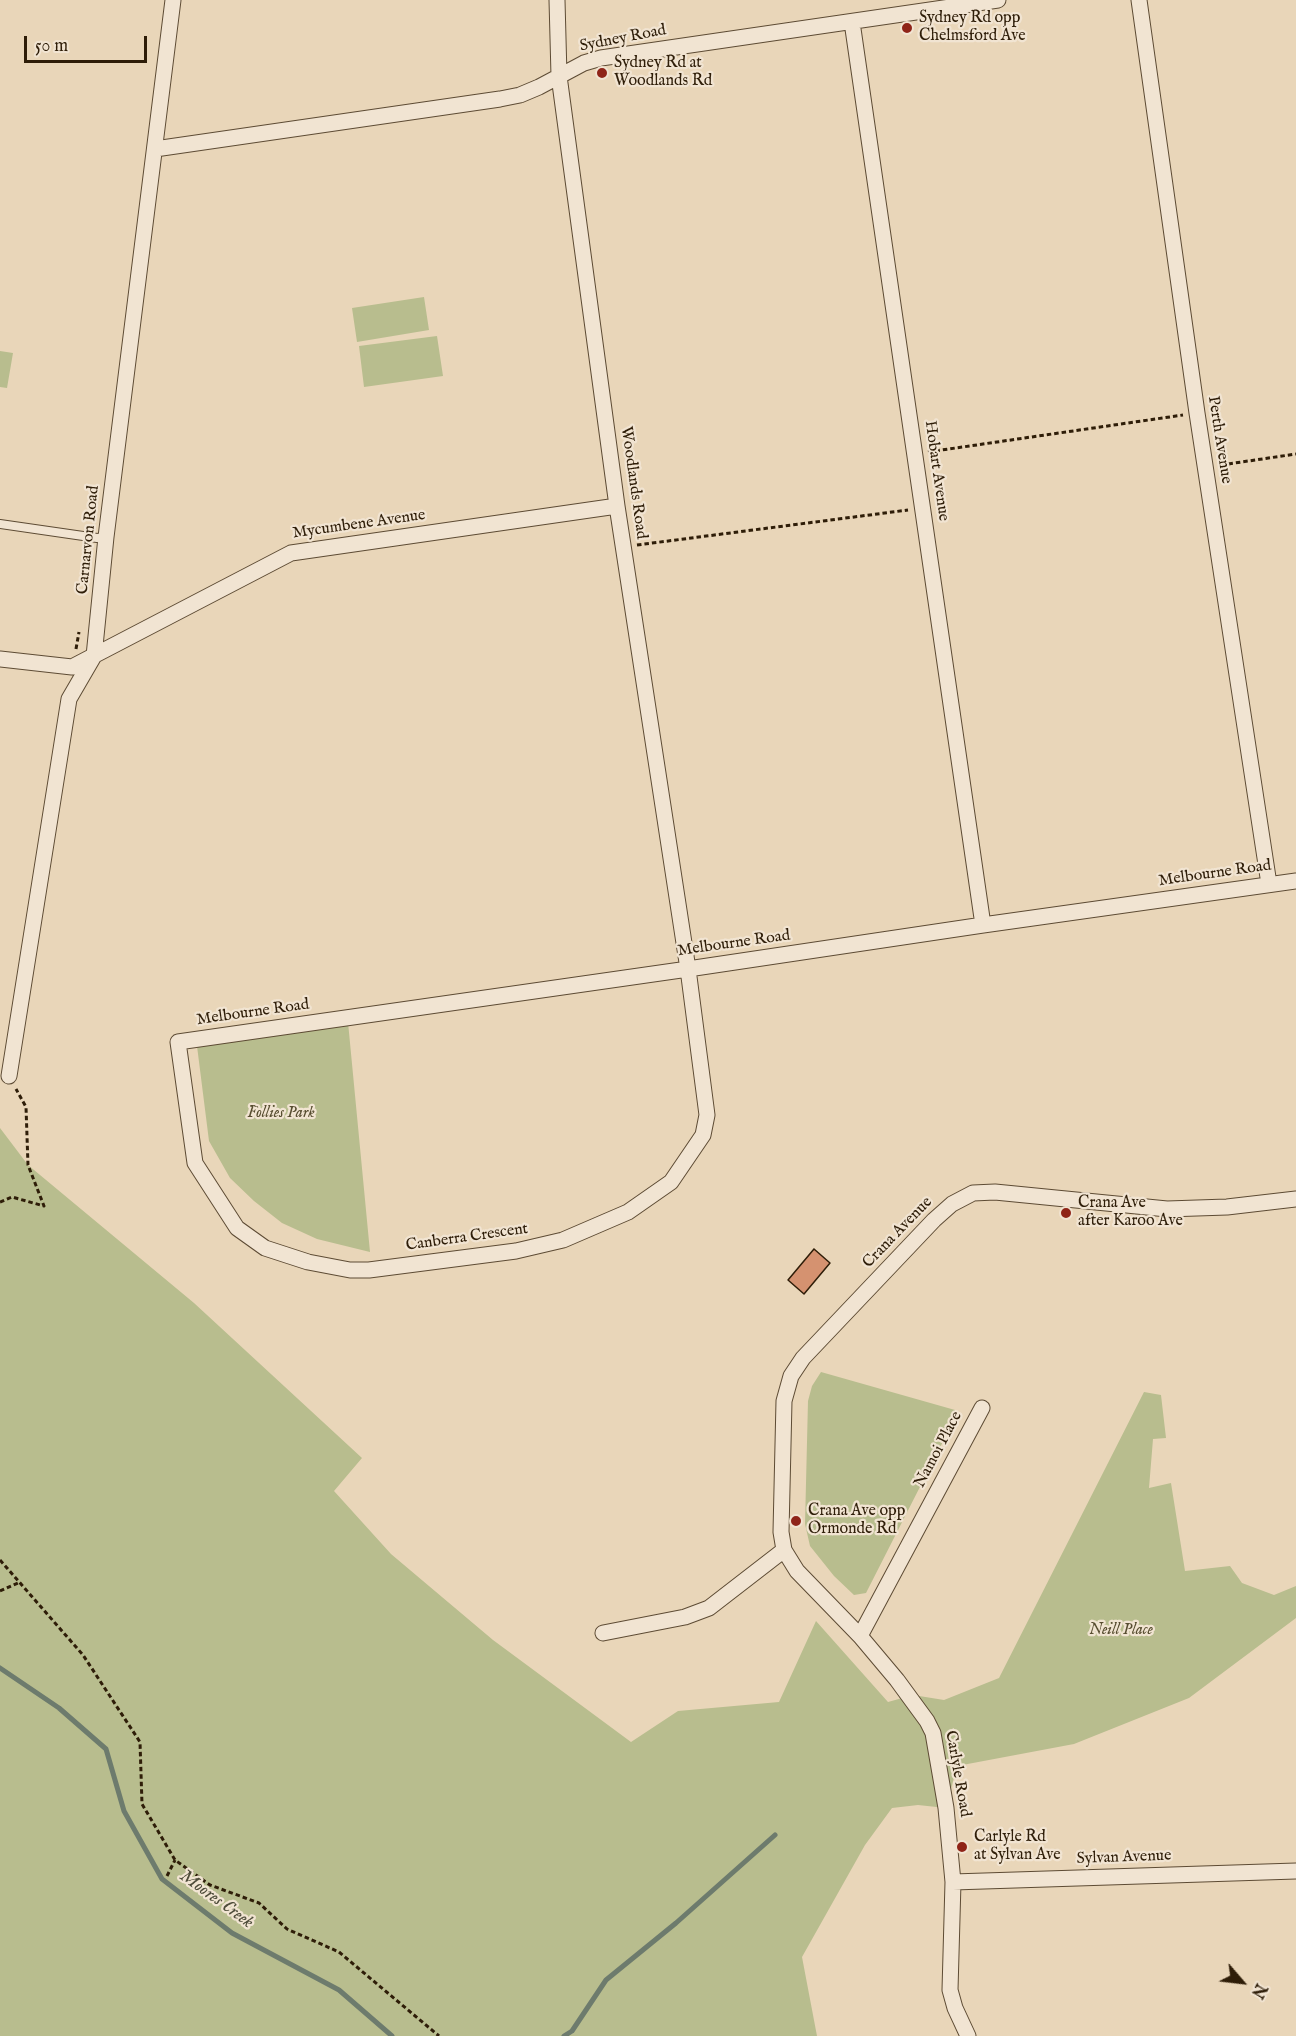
<!DOCTYPE html>
<html>
<head>
<meta charset="utf-8">
<style>
  body { margin:0 }
  #map { position:relative; width:1296px; height:2036px; overflow:hidden; background:#e9d6b9; font-family:"IM FELL English",serif }
  canvas { display:block }
  .north { position:absolute; left:1212px; top:1952px; width:60px; height:60px; -webkit-text-stroke:4px #f1e4d2; paint-order:stroke; rotate:118deg; font-size:16px; font-weight:700; line-height:24px; text-align:center; color:#2e1d08 }
  .north::after { content:''; display:block; margin:auto; width:21px; height:27px; background:#2e1d08; clip-path:polygon(50% 0,100% 100%,50% 72%,0 100%) }
  .scale { position:absolute; left:24px; top:36px; width:123px; height:27px; box-sizing:border-box; border:3px solid #2e1d08; border-top:0; padding-left:8px; font-size:18px; line-height:21px; white-space:nowrap; color:#2e1d08; -webkit-text-stroke:4px #f1e4d2; paint-order:stroke }
</style>
</head>
<body>
<div id="map">
<canvas width="1296" height="2036"></canvas>
<div class="north">N</div>
<div class="scale">50 m</div>
</div>
<script>
const context = document.querySelector('canvas').getContext('2d');
context.lineJoin = 'round';
function fill(path, color) {
  context.fillStyle = color;
  context.fill(path, 'evenodd');
}
function shape(rows) {
  const path = new Path2D();
  for (const r of rows) {
    path.moveTo(r[0], r[1]);
    for (let i = 2; i < r.length; i += 2) path.lineTo(r[i], r[i + 1]);
  }
  return path;
}
function trace(path, color, width, dash) {
  context.strokeStyle = color;
  context.lineWidth = width;
  context.lineCap = dash ? 'butt' : 'round';
  context.setLineDash(dash || []);
  context.stroke(path);
}
function drawText(font, color, halo, rows, align = 'center') {
  context.font = font + ' "IM FELL English",serif';
  context.lineWidth = 4.5;
  context.setLineDash([]);
  context.textBaseline = 'middle';
  context.strokeStyle = halo;
  context.fillStyle = color;
  for (const [text, x, y, turn = 0] of rows) {
    context.save();
    context.translate(x, y);
    context.rotate((+turn || 0) * Math.PI / 180);
    context.textAlign = isNaN(turn) ? turn : align;
    if (halo) context.strokeText(text, 0, 0);
    context.fillText(text, 0, 0);
    context.restore();
  }
}
fill(shape([
  [424,297,429,330,357,342,352,308],
  [437,336,443,376,364,387,359,346],
  [0,351,13,353,7,388,0,387],
  [348,1022,370,1252,317,1239,282,1223,254,1201,230,1178,209,1141,197,1046],
  [0,1128,28,1165,194,1303,362,1458,334,1491,391,1554,493,1640,631,1742,678,1711,779,1702,816,1621,888,1702,913,1695,944,1700,999,1678,1144,1392,1161,1395,1166,1438,1153,1439,1149,1488,1171,1483,1185,1571,1230,1566,1242,1583,1274,1595,1296,1586,1296,1618,1189,1698,1074,1744,957,1766,946,1808,918,1805,892,1808,865,1845,802,1957,817,2036,0,2036],
  [821,1372,955,1410,955,1418,866,1593,854,1595,834,1576,810,1546,805,1524,808,1401,812,1386]
]), '#b8bd8e');
trace(shape([
  [0,1668,59,1708,106,1749,124,1811,162,1879,232,1933,339,1990,392,2036],
  [564,2036,572,2031,606,1980,676,1923,775,1835]
]), '#6d7b6d', 5);
const building = shape([
  [814,1249,830,1263,804,1294,788,1280,814,1249]
]);
fill(building, '#d59270');
trace(building, '#2e1d08', 1.5);
const service = shape([
  [0,524,97,538,106,537]
]);
const minor = shape([
  [557,0,559,76,617,506,688,969,707,1115,703,1135,671,1182,628,1212,563,1240,516,1251,369,1270,350,1270,308,1262,265,1248,237,1228,195,1163,178,1042,688,969,983,925,1296,881],
  [1139,0,1197,413,1269,884],
  [852,22,983,925],
  [155,149,500,99,520,95,539,87,584,63,601,58,998,0],
  [0,659,72,667,291,553,617,506],
  [9,1076,69,699,94,656,106,537,173,0],
  [603,1633,685,1617,709,1608,784,1550],
  [860,1636,982,1408],
  [953,1882,1296,1871],
  [968,2036,955,2008,950,1990,953,1882,946,1808,933,1733,927,1721,897,1680,860,1636,797,1571,784,1550,781,1532,784,1401,791,1376,803,1358,934,1220,952,1204,973,1193,995,1192,1167,1209,1227,1207,1296,1199]
]);
trace(service, '#5d4b34', 10);
trace(minor, '#5d4b34', 17);
trace(shape([
  [928,452,1183,415],
  [1221,465,1296,454],
  [637,545,908,510],
  [76,649,79,632],
  [0,1202,12,1197,44,1206,28,1165,26,1107,16,1089],
  [0,1560,83,1655,140,1742,142,1804,175,1860,210,1885,259,1903,287,1929,339,1952,439,2036],
  [0,1591,18,1583],
  [167,1876,175,1860]
]), '#2e1d08', 3, [4.5, 3]);
trace(service, '#f1e4d2', 8);
trace(minor, '#f1e4d2', 15);
for (const [x, y, r, color] of [
  [907,28,6,"#8f2418"],
  [602,73,6,"#8f2418"],
  [1066,1213,6,"#8f2418"],
  [796,1521,6,"#8f2418"],
  [962,1847,6,"#8f2418"]
]) {
  const dot = new Path2D();
  dot.arc(x, y, r, 0, 2 * Math.PI);
  context.fillStyle = color;
  context.fill(dot);
  trace(dot, '#f1e4d2', 2);
}
drawText('16px', '#2e1d08', '#f1e4d2', [
  ["Sydney Rd opp",919,19],
  ["Chelmsford Ave",919,37],
  ["Sydney Rd at",614,64],
  ["Woodlands Rd",614,82],
  ["Crana Ave",1078,1204],
  ["after Karoo Ave",1078,1222],
  ["Crana Ave opp",808,1512],
  ["Ormonde Rd",808,1530],
  ["Carlyle Rd",974,1838],
  ["at Sylvan Ave",974,1856]
], 'left');
drawText('16px', '#2e1d08', '#f1e4d2', [
  ["Sydney Road",623,39,-11],
  ["Perth Avenue",1219,440,81],
  ["Hobart Avenue",936,471,82],
  ["Woodlands Road",633,483,82],
  ["Mycumbene Avenue",359,525,-8],
  ["Carnarvon Road",89,540,-84],
  ["Melbourne Road",1215,874,-8],
  ["Melbourne Road",734,944,-8],
  ["Melbourne Road",253,1013,-8],
  ["Crana Avenue",898,1233,-46],
  ["Canberra Crescent",467,1238,-8],
  ["Namoi Place",939,1450,-62],
  ["Carlyle Road",957,1774,80],
  ["Sylvan Avenue",1124,1858,-2]
]);
drawText('italic 16px', '#574d30', '#f1e4d2', [
  ["Follies Park",281,1114],
  ["Neill Place",1121,1631]
]);
drawText('italic 18px', '#4e4c3a', '#f1e4d2', [
  ["Moores Creek",216,1900,36]
]);
</script>
</body>
</html>
